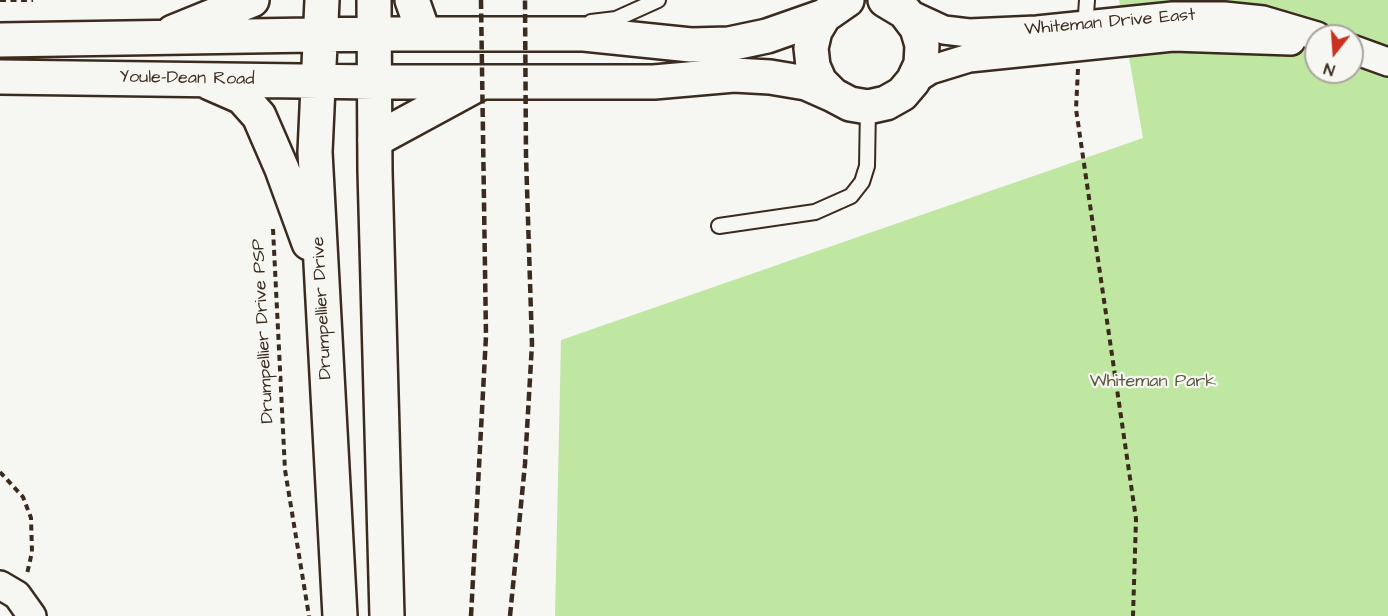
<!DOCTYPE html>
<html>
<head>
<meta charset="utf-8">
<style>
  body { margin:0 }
  #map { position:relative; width:1388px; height:616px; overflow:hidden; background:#f6f6f2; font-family:"Architects Daughter",sans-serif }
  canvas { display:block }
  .north { position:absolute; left:1304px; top:24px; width:60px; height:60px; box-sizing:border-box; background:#f6f6f2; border:2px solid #aba49d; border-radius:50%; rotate:197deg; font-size:16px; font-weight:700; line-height:24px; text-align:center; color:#3b2a1e }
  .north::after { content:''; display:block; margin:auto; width:21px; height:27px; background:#c8321e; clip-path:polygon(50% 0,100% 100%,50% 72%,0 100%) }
</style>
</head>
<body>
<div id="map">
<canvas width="1388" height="616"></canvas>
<div class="north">N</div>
</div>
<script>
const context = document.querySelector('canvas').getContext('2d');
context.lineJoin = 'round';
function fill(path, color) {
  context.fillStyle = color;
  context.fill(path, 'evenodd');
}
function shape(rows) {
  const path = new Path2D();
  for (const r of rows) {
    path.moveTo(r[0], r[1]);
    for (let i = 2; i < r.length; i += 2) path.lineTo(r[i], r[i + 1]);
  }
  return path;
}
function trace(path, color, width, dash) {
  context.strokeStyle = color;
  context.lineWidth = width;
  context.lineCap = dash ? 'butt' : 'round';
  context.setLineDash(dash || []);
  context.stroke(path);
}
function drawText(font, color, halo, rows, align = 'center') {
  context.font = font + ' "Architects Daughter",sans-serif';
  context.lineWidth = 4.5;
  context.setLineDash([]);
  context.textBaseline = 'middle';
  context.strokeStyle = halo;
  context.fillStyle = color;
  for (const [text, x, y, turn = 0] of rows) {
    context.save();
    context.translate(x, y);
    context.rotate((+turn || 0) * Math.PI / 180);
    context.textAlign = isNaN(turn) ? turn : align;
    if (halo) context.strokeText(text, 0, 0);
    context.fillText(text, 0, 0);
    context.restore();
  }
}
fill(shape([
  [1119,0,1388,0,1388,616,555,616,561,340,1143,138],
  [1316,36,1352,36,1352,72,1316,72]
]), '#c0e7a2');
const service = shape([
  [591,22,616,19,658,0],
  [1085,29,1087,0],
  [719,226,815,212,851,196,862,182,867,166,868,107]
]);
const minor = shape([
  [905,12,944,30,969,33,1037,30,1173,16,1224,16,1263,20,1317,36],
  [1352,49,1388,62],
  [913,81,930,70,969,58,1173,37,1291,41],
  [0,585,17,595,32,616]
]);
const tertiary = shape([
  [412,0,424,34],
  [847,0,824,16,815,31,811,48,813,66,820,82,833,95,850,104,868,107,886,103,902,94,913,81,921,64,922,45,917,28,905,12,885,0],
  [374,34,584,34,691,45,729,44,767,36,824,16],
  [375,82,654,82,734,75,770,77,806,83,833,95],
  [375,140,480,83]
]);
const primary = shape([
  [322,0,315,152,340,616],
  [374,0,375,171,387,616],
  [173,32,252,0],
  [0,40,374,34],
  [0,77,375,82],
  [210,83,242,97,259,116,282,169,309,243]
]);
trace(service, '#3b2a1e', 18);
trace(minor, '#3b2a1e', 32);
trace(tertiary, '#3b2a1e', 38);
trace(primary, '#3b2a1e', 38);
trace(shape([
  [0,0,33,0],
  [1078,69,1076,109,1136,519,1133,616],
  [273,229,285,470,309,616],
  [0,472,23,497,31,518,32,552,27,574]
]), '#3b2a1e', 4, [6, 4.5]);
trace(service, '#f6f6f2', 14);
trace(minor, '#f6f6f2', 27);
trace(tertiary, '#f6f6f2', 33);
trace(primary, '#f6f6f2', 33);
trace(shape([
  [471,616,486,336,481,0],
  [510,616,525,464,532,344,526,156,525,0]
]), '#3b2a1e', 4.5, [9, 4.5]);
drawText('18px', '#3b2a1e', '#f6f6f2', [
  ["Whiteman Drive East",1110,23,-5],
  ["Youle-Dean Road",187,79,1],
  ["Drumpellier Drive",323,308,-93],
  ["Drumpellier Drive PSP",264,331,-93]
]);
drawText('18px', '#5c593f', '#f6f6f2', [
  ["Whiteman Park",1153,382]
]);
</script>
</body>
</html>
